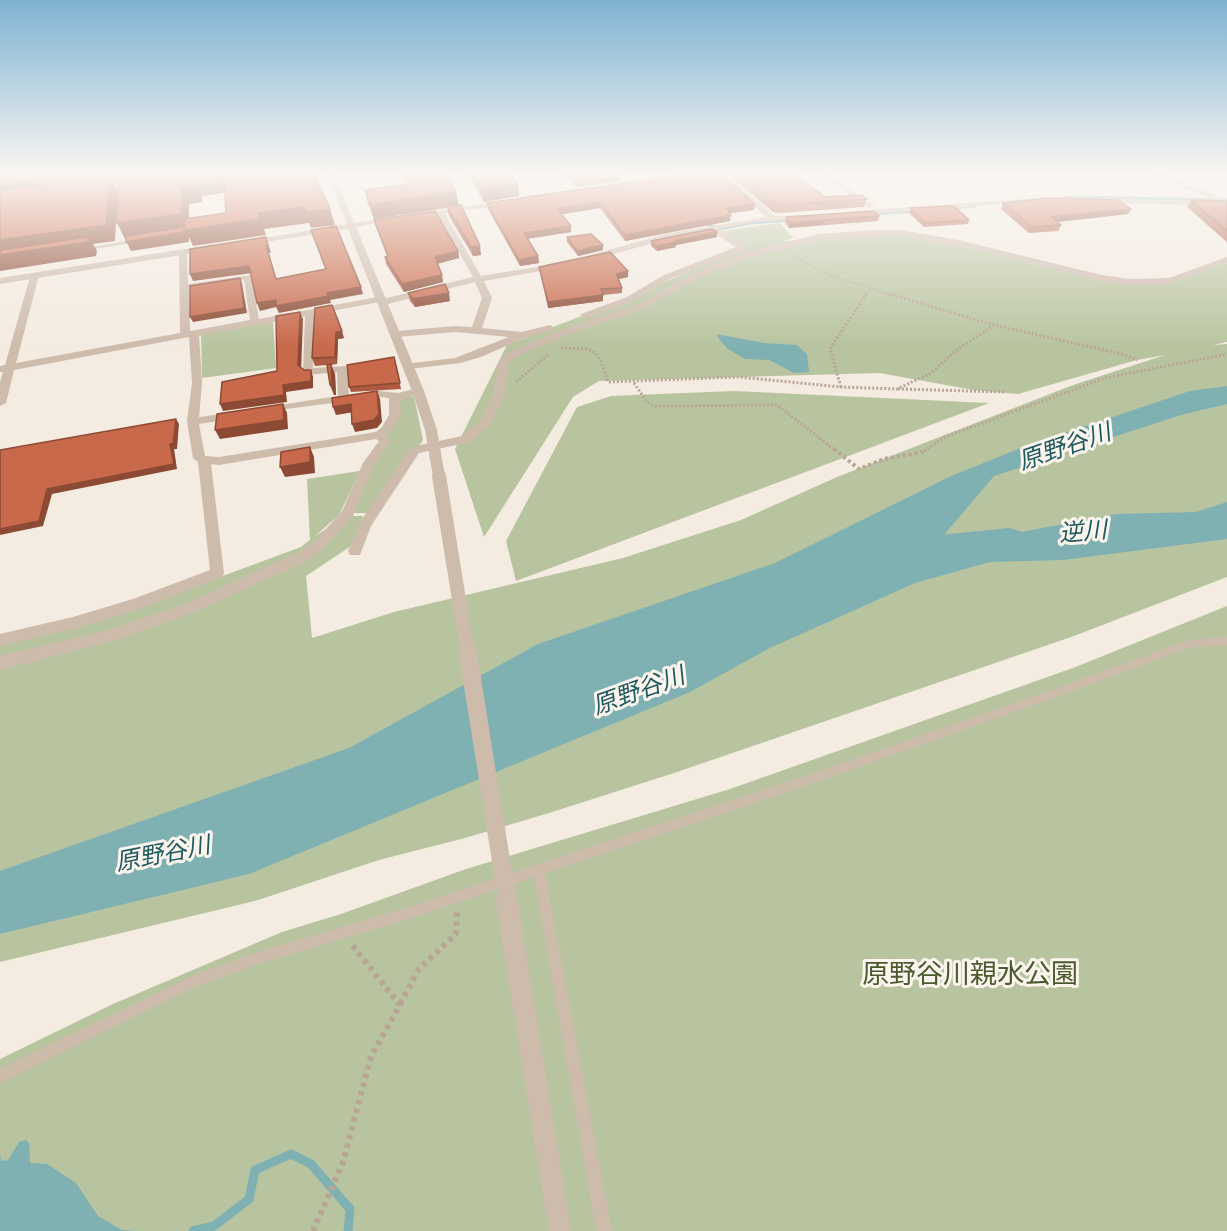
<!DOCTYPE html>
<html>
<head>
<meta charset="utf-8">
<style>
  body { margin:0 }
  canvas { display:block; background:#f4ebe1 }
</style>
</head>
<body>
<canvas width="1227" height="1231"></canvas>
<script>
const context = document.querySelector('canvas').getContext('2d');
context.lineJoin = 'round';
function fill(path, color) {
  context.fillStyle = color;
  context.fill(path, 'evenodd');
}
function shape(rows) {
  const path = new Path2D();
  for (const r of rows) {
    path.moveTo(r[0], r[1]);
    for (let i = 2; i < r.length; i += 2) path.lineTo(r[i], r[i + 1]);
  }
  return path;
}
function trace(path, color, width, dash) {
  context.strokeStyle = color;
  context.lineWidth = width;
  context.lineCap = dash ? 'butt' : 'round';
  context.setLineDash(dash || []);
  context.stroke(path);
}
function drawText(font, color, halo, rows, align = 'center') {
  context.font = font + ' "Space Grotesk","Noto Sans JP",sans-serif';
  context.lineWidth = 6;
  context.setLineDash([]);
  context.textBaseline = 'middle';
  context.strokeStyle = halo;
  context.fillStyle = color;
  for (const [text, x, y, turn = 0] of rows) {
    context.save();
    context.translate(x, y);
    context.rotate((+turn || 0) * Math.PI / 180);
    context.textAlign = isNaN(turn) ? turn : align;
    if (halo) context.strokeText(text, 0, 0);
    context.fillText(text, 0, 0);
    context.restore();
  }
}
fill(shape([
  [780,223,793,238,781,242,819,237,907,234,1129,282,1186,276,1227,263,1227,342,1213,345,1227,344,1227,577,1074,636,674,773,549,813,465,838,379,860,255,901,0,962,0,641,128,611,301,547,310,540,307,479,360,471,339,515,314,537,345,516,363,516,354,544,306,576,312,638,394,612,623,558,741,520,837,477,1073,385,1165,355,1137,360,1018,394,973,390,880,373,599,381,573,397,484,537,455,449,507,345,643,292,743,247,723,231],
  [273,322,276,368,202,378,201,334],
  [734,391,989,403,516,581,506,541,577,407,611,396],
  [414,396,423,440,373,513,348,513,385,441,379,435,395,424,396,398],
  [1227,606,1227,1231,0,1231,0,1059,113,1004,282,932,341,914,466,869,730,789,1073,668]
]), '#b8c4a0');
fill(shape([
  [717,334,764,343,797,345,807,354,809,372,794,373,769,360,745,359,728,349,718,338],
  [1227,386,1227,404,1181,415,994,476,932,549,1116,514,1196,512,1227,502,1227,539,1063,560,990,562,915,583,770,648,690,692,249,874,0,934,0,871,349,748,538,644,775,563,949,477,1023,447,1190,391],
  [26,1140,29,1143,30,1163,47,1164,76,1183,98,1216,122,1230,136,1231,0,1231,0,1153,1,1161,8,1160,19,1142]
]), '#7fb0b2');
trace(shape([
  [1060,199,1074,197,1227,200],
  [949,208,975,206],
  [868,214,918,211],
  [703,223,720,229,750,223,792,220]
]), '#7fb0b2', 3);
trace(shape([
  [193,1231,214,1226,249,1199,255,1170,291,1154,311,1164,350,1209,348,1231]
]), '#7fb0b2', 9);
fill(shape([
  [1009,528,1020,531,1025,539,1020,547,1009,550,945,557,901,581,889,584,877,581,873,572,877,563,928,538,939,535,1009,528]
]), '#7fb0b2');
trace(shape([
  [795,256,822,272,894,296],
  [865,296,871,289]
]), '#b9a596', 2, [1.5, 1.5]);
trace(shape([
  [889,294,994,325,1122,354,1137,360],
  [561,348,586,349,594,352,600,359,608,382,739,377,841,387,897,389,931,373,955,351,994,325],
  [516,382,549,354],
  [634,383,647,402,654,406,777,405,836,451],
  [841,387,830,349,866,294],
  [898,389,1006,392],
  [924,451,945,437,1105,378,1227,354]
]), '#b9a596', 3, [2, 2]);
trace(shape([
  [834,449,859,469,884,459,922,452,926,449]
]), '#b9a596', 4, [3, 3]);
trace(shape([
  [400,1004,419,969,456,934,457,910],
  [313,1231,343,1162,371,1056,400,1005,352,945]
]), '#b9a596', 6, [4.5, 4.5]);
fill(shape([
  [137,239,140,241,139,242,82,251,79,249,137,239],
  [1227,637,1227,645,1189,648,1051,699,811,784,545,873,612,1231,596,1231,534,877,412,918,261,963,195,987,0,1083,0,1069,192,976,261,951,412,906,811,774,1046,692,1189,640,1227,637]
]), '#cdbbac');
fill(shape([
  [719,175,727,175,775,216,805,215,809,217,805,219,755,222,719,229,746,245,746,249,670,279,633,301,587,318,581,318,581,314,627,297,664,275,736,247,710,230,667,239,590,261,586,258,587,256,666,234,766,217,719,175],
  [820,175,829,175,875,206,868,208,820,175],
  [1155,175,1165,175,1222,198,1222,202,1227,202,1227,206,1101,203,1097,201,1101,199,1216,201,1155,175],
  [1050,197,1050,201,1047,201,856,215,852,213,856,211,1050,197],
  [440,210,444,212,481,276,561,263,561,267,558,268,484,281,492,298,482,328,522,332,550,325,555,328,554,330,524,338,481,357,460,363,409,369,404,366,405,364,455,358,509,337,456,332,396,337,391,334,396,331,456,326,472,327,482,298,475,282,384,305,380,302,315,314,313,368,346,366,349,395,379,391,398,393,418,388,424,391,400,401,401,415,391,432,386,435,391,441,375,464,353,516,328,544,309,560,195,612,113,641,0,670,0,656,112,629,185,604,299,552,318,538,342,511,363,463,379,441,376,439,219,465,211,464,224,573,222,577,137,610,73,629,0,646,0,634,73,617,133,599,210,570,198,462,193,458,187,421,192,383,189,337,14,370,6,403,0,406,0,382,3,372,0,372,0,366,5,365,31,273,39,275,16,363,180,333,179,252,183,249,187,252,188,284,251,275,259,319,383,296,387,298,473,277,436,212,440,210],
  [244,280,250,320,190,331,189,289,244,280],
  [305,316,303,372,308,375,337,372,338,396,267,407,263,408,263,412,379,397,389,398,389,415,382,427,376,432,219,457,205,456,199,424,237,418,243,415,237,412,199,417,202,383,199,336,305,316],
  [875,230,901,230,958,240,1102,275,1129,279,1169,278,1227,257,1227,263,1170,284,1129,285,1102,281,958,246,901,236,819,240,744,259,699,278,645,308,564,336,514,358,508,364,505,396,488,427,470,442,419,453,371,526,360,555,350,555,348,551,358,525,411,447,462,436,479,422,493,396,498,363,506,354,556,332,639,304,693,274,738,255,819,234,875,230]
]), '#cdbbac');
fill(shape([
  [327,175,335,175,354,223,394,217,398,219,356,227,424,391,437,430,445,476,443,479,439,480,433,476,425,430,412,391,348,229,246,245,242,242,347,224,327,175],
  [507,200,510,200,510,204,418,217,414,215,507,200],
  [210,245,214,248,213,250,0,284,0,278,210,245]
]), '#cdbbac');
trace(shape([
  [439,476,467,649]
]), '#cdbbac', 14);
trace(shape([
  [467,648,508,904]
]), '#cdbbac', 18);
trace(shape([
  [507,903,560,1231]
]), '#cdbbac', 22);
fill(shape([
  [402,175,448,175,456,192,458,205,481,255,473,256,449,216,447,207,374,219,368,204,365,190,406,184],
  [469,175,511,175,518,183,519,196,484,202],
  [565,175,619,175,619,181,577,187],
  [680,175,754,210,729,213,730,221,625,241,600,208,561,214,571,226,571,232,527,239,538,256,539,263,520,266,488,209,487,203],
  [728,175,794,175,826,197,867,199,864,207,779,213,773,212],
  [1191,200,1227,201,1227,242,1187,207],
  [1003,203,1128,214,1057,222,1061,225,1058,231,1029,233,1001,209],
  [911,208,969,220,968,224,924,227,909,213],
  [879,216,878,221,789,228,785,222,786,217],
  [374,220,458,251,459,258,438,263,443,282,404,292,386,264,385,257,387,256],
  [717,232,717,237,676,245,676,247,657,251,651,246,651,241],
  [567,237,603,250,578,256,567,242],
  [539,267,628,271,628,277,619,279,622,288,622,293,603,295,603,301,548,308],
  [408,293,450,301,415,307,410,301],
  [315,308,344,338,338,339,337,364,331,365,335,374,336,395,334,395,327,365,315,366,312,358],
  [394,357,401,389,351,392,349,387]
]), '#ac5a40');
fill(shape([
  [71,175,193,175,114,185,118,192,115,241,93,244,97,251,96,256,0,271,0,240,105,186,99,175,96,188,0,201,0,184],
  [614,175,619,175,619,181,577,187,577,181],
  [224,176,230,192,202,196,202,202,189,204,189,229,258,213,304,207,330,209,335,225,311,228,309,223,264,229,266,235,193,246,189,237,189,242,131,251,117,223,195,180],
  [518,183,519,196,484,202,482,189],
  [456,192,459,206,374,219,371,205],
  [600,202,600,208,558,215,557,209],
  [755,204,754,210,724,214,725,208],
  [1131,209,1128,214,1048,223,1051,217],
  [731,215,730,221,625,241,625,235],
  [824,220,823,225,789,228,790,223],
  [571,226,571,232,525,239,524,233],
  [717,232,717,237,676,245,676,247,657,251,657,246,675,241],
  [266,237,271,253,269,253,278,286,266,246],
  [603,245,603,250,578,256,577,251],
  [480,246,481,255,473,256,471,247],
  [458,251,459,258,437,264,435,257],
  [538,256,539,263,520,266,519,260],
  [249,266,252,273,193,281,190,274],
  [628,271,628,277,616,280,616,274],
  [442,275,443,282,404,292,402,284],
  [240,278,242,283,247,313,193,322,190,317],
  [361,287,363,294,330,300,331,303,279,313,276,307,260,311,257,303,327,293],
  [449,293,450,301,415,307,413,299],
  [603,295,603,301,548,308,548,302],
  [300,312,303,319,301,372,298,365],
  [342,331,344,338,338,339,337,364,335,357,336,332],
  [331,364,335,374,336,395,334,395,330,385],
  [311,370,313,377,313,388,286,392,287,402,223,411,220,404,283,385],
  [377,391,380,399,382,422,377,428,355,432,352,424],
  [283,404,287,413,288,429,220,439,215,430],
  [351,404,354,412,336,415,333,407],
  [176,419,179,424,177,449,174,449,177,469,52,494,43,526,0,535,0,529,47,489,170,444],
  [310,447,314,457,315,473,285,477,280,467]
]), '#8c4a34');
const building = shape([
  [0,175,71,175,0,184,0,175],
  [124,175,315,175,330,209,306,212,304,207,258,213,260,219,185,230,185,219,226,213,224,176,195,180,195,186,182,188,181,214,117,223,118,176,124,175],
  [405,175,448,175,456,192,371,205,365,190,410,184,405,175],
  [474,175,511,175,518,183,482,189,474,175],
  [571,175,614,175,577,181,571,175],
  [680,175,723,175,755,204,725,208,731,215,625,235,600,202,557,209,571,226,524,233,538,256,519,260,487,203,680,175],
  [739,175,794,175,826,197,862,195,867,199,781,205,775,203,739,175],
  [110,176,106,225,0,240,0,190,110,176],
  [1049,198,1118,200,1131,209,1051,217,1061,225,1032,227,1003,203,1049,198],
  [1191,200,1227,201,1227,231,1191,200],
  [461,205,480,246,471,247,447,207,461,205],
  [954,206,969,220,925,223,911,208,954,206],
  [435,211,458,251,435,257,442,275,402,284,385,257,388,256,374,220,435,211],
  [874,211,879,216,790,223,786,217,874,211],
  [336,226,361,287,327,293,329,296,276,306,276,300,257,303,249,266,190,274,190,249,266,237,268,246,266,246,276,279,326,269,311,230,336,226],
  [184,227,184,232,126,242,126,236,184,227],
  [711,229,717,232,675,241,676,242,657,246,651,241,711,229],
  [591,234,603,245,577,251,567,237,591,234],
  [88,237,88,242,0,255,0,250,88,237],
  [610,252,628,271,616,274,622,288,601,289,603,295,548,302,539,267,610,252],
  [240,278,244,308,190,317,190,286,240,278],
  [445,284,449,293,413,299,408,293,445,284],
  [332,305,342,331,336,332,335,357,312,358,315,308,332,305],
  [300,312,298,365,304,370,311,370,311,381,283,385,284,395,220,404,222,382,277,371,276,316,300,312],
  [394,357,400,383,349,387,347,365,394,357],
  [331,364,332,385,330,385,327,365,331,364],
  [377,391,379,414,374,420,352,424,351,404,333,407,332,398,377,391],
  [283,404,284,420,215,430,217,414,283,404],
  [176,419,173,444,170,444,174,464,47,489,39,521,0,529,0,450,176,419],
  [310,447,310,462,280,467,281,452,310,447]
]);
fill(building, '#c8694b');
trace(building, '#8c4a34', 1.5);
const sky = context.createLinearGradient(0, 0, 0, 347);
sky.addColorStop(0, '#7eb2d2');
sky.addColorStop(0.5, '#faf6f2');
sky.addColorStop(1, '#faf6f200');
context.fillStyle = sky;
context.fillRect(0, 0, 1227, 347);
drawText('italic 24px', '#1f5a5e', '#fbf5ee', [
  ["原野谷川",1065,448,-19],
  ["逆川",1083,533,-5],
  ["原野谷川",639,692,-20],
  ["原野谷川",163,855,-11]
]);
drawText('27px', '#4a5a2e', '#fbf5ee', [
  ["原野谷川親水公園",970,976]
]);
</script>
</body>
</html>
